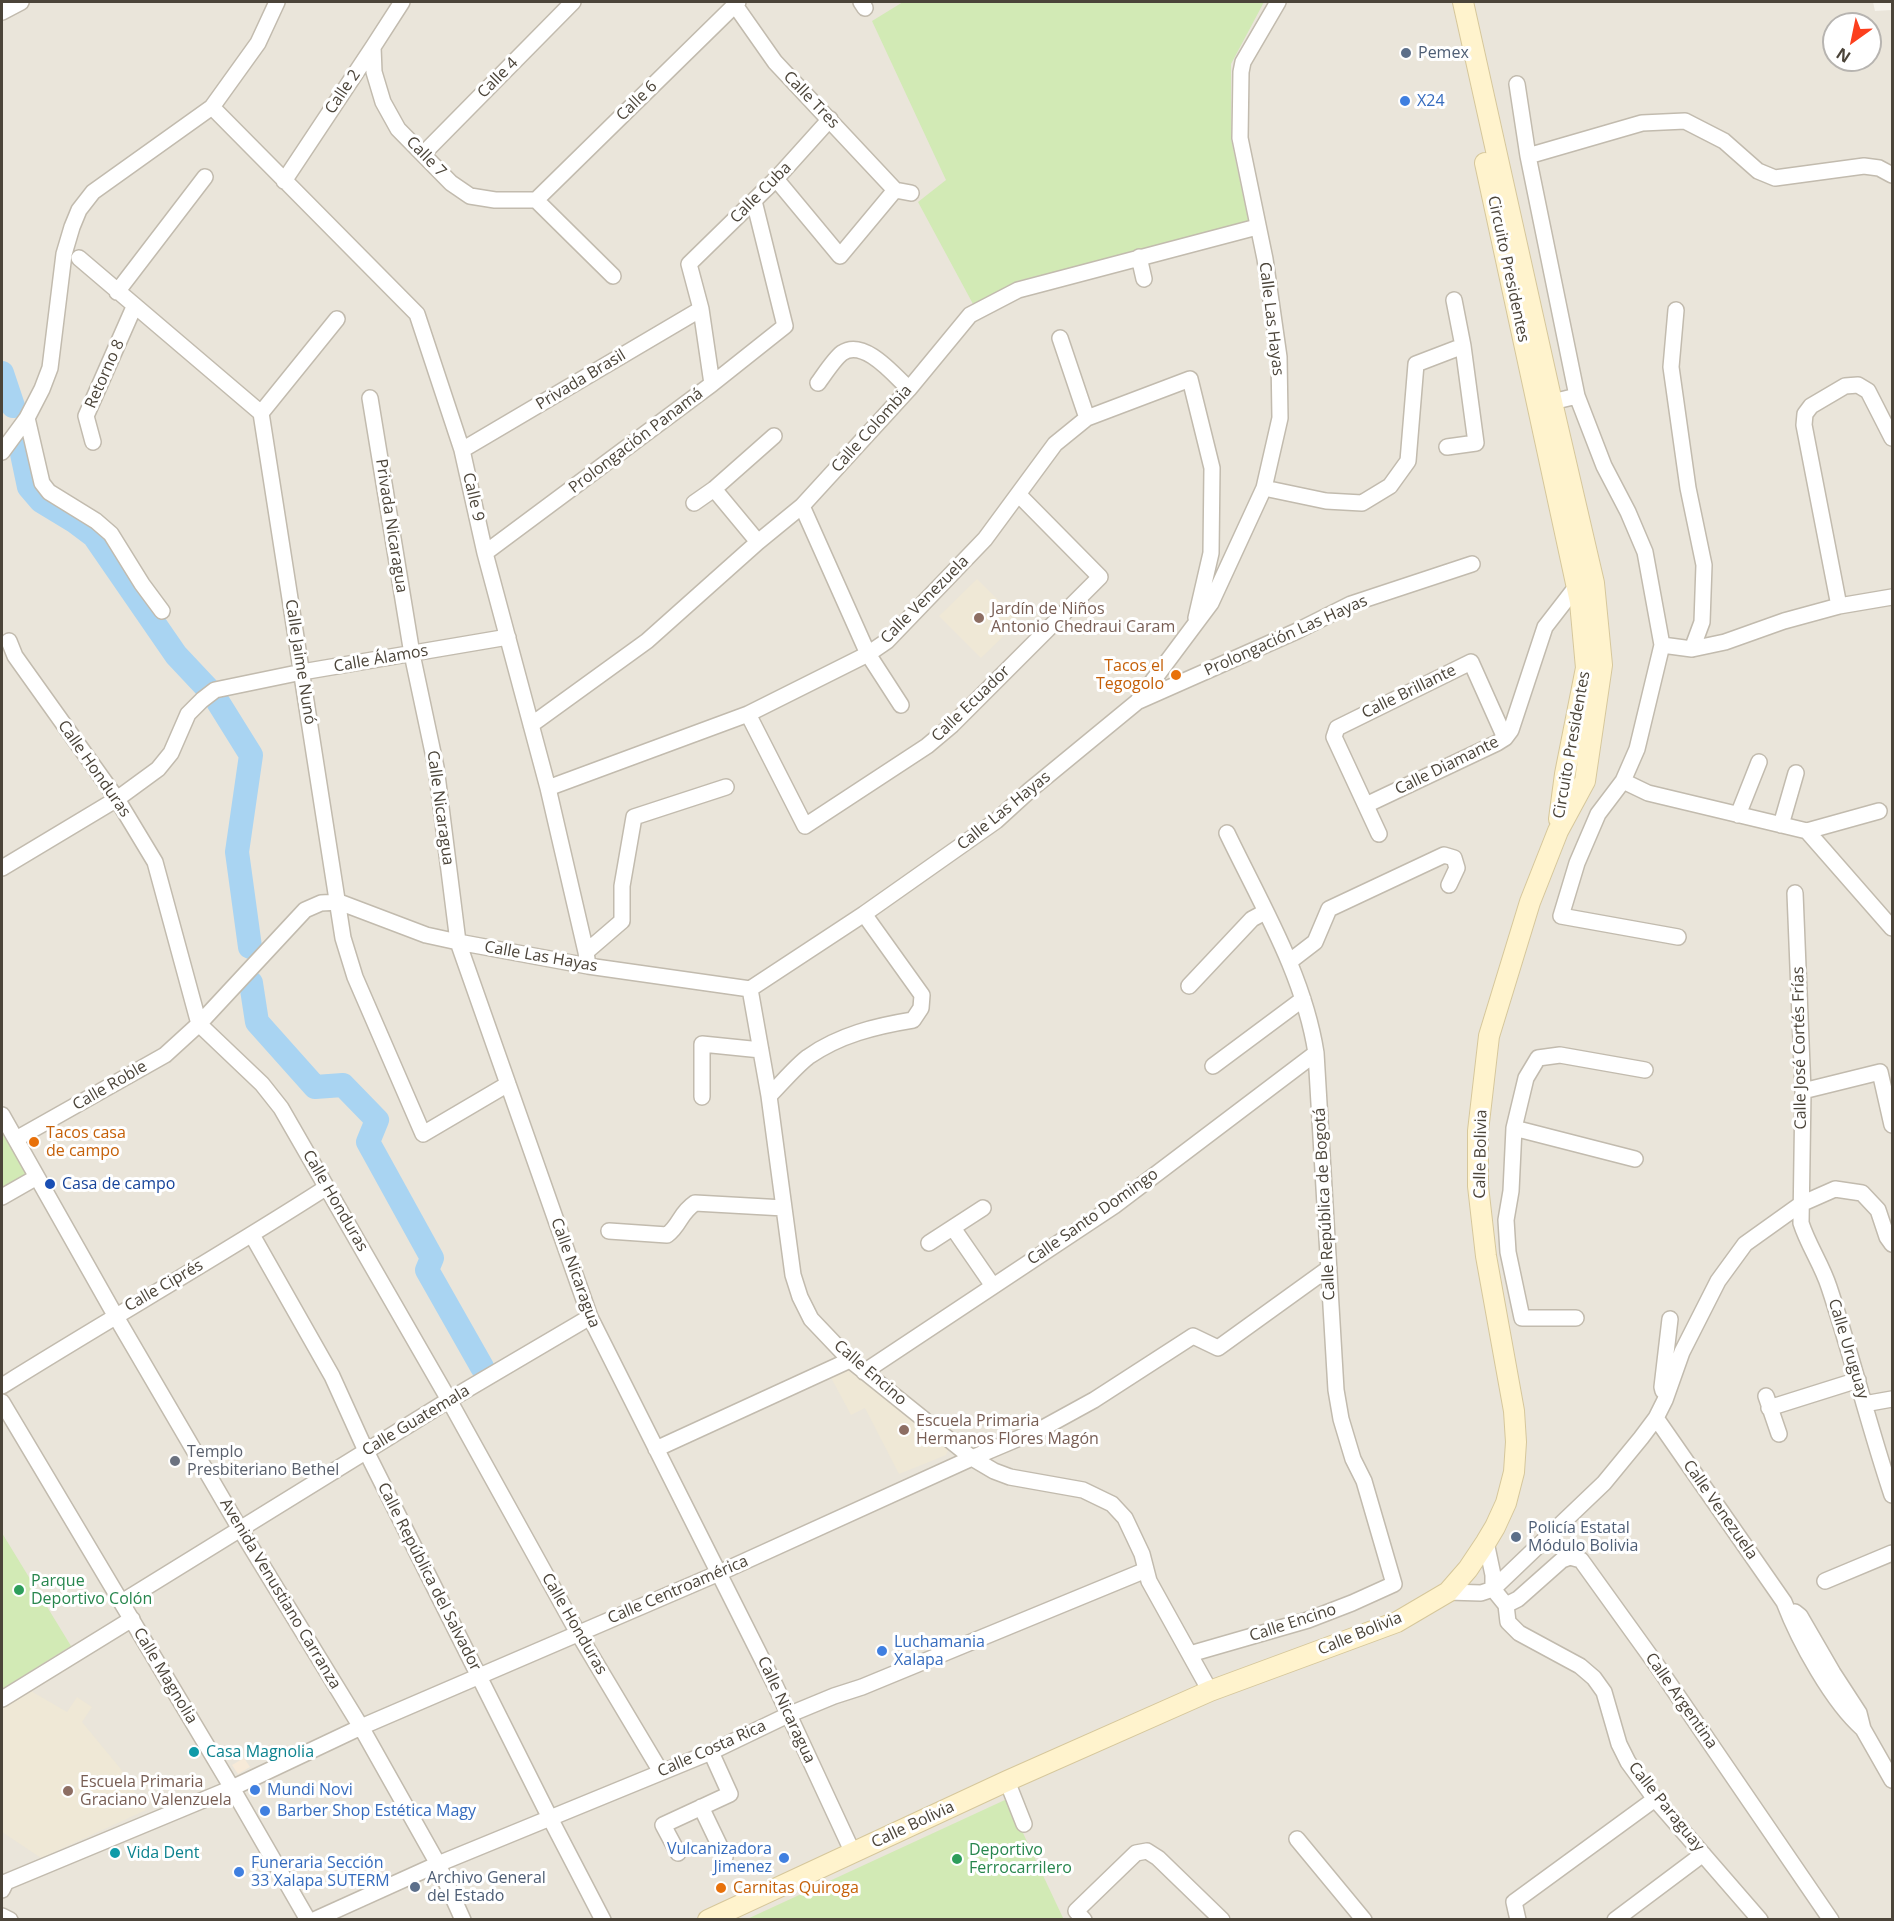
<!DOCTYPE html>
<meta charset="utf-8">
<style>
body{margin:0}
#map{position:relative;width:1894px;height:1921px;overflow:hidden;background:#f6f3ec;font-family:"Open Sans",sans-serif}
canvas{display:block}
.frame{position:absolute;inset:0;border:3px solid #4b4439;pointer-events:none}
.north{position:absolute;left:1822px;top:12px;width:60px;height:60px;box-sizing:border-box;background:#fff;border:2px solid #b7b4b0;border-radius:50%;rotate:213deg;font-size:16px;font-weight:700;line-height:24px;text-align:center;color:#4b4439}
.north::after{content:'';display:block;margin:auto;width:21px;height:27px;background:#fc3f1d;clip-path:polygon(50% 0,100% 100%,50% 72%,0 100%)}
</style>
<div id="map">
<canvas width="1894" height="1921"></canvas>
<div class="frame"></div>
<div class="north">N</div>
</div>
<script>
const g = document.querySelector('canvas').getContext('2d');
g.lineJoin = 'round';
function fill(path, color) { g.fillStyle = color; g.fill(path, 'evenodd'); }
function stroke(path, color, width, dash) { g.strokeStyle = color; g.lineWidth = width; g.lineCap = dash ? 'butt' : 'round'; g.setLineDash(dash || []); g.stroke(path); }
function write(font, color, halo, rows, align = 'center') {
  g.font = font + ' "Open Sans",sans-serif'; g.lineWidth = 6; g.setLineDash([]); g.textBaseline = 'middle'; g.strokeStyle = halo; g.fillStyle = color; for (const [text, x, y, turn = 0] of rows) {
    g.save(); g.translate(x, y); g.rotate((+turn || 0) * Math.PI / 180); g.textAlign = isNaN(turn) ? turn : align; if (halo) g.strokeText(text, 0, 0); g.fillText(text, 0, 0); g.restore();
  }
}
fill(new Path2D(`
 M 2,2 L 1873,2 L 1875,11 L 1892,10 L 1892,1919 L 2,1920 ZM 1834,24 L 1870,24 L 1870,60 L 1834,60 Z`), '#eae5da');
fill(new Path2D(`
 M 244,1758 L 250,1767 L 238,1774 L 232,1765 Z`), '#f7ead8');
fill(new Path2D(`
 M 977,579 L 1019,621 L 981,658 L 939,616 Z
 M 850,1363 L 950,1446 L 946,1455 L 899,1474 L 865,1408 L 851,1415 L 828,1372 Z
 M 29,1690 L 67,1712 L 77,1697 L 92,1707 L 82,1722 L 120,1768 L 146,1810 L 41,1858 L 2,1832 L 2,1707 Z`), '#efe8d6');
fill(new Path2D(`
 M 903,2 L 1264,2 L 1231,64 L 1231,139 L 1249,224 L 1017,281 L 973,304 L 918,202 L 946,180 L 872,21 Z
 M 2,1116 L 37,1177 L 2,1197 Z
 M 2,1533 L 71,1646 L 2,1689 Z
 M 1007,1799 L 1064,1920 L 745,1920 Z`), '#d2eab5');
stroke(new Path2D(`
 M 2,373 L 13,406
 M 21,449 L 29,487 L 41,501 L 74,521 L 94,536 L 176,655 L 207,688
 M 218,702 L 251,755 L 237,852 L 250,947
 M 251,983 L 257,1022 L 315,1087 L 343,1085 L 377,1120 L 368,1142 L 432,1258 L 427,1270 L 482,1367`), '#a9d4f2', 24);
const street = new Path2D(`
 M 861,2 L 865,8
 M 735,5 L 775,62 L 895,190
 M 2,12 L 21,2
 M 373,47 L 374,72 L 383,102 L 398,129 L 451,183 L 470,196 L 495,200 L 536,200
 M 1517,84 L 1528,156 L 1577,396
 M 212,107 L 417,314 L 462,450 L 485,553 L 548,788 L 586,952 L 588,966
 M 423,154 L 573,2
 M 1528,156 L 1642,123 L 1685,121 L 1724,141 L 1758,171 L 1775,178 L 1864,166 L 1879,168 L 1892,175
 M 776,179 L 840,256 L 895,190
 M 284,181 L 373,47 L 402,2
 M 895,190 L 911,193
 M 536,200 L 738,2
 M 536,200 L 613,276
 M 1139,257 L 1144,279
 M 79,258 L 261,413 L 343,938 L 355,977 L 423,1134 L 508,1084
 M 117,292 L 205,177
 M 1676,310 L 1671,367 L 1688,488 L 1704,565 L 1702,622 L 1692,649
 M 1060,338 L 1087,418
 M 818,383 C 824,375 834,359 842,353 C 864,338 894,375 909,389
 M 712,384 L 701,309 L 689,264 L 776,179 L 830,119
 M 370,398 L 412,654 L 436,767 L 458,942 L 590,1317 L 775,1685 L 853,1853
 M 1552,402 L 1577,396 L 1604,466 L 1628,512 L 1645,552 L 1662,645 L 1637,749 L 1623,781 L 1598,814 L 1577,863 L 1561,916 L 1678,937
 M 261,413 L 337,319
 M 27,418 L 42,483 L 49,492 L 96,521 L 111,534 L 142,584 L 162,611
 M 93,442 L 86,416 L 134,307
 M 1447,447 L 1476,443 L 1463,346 L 1454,300
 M 462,450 L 701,309
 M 2,452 L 27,418 L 42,389 L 50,368 L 64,254 L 72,227 L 79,210 L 93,192 L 212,107 L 258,43 L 277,2
 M 1264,488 L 1326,501 L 1362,503 L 1390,486 L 1408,461 L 1416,364 L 1463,346
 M 714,489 L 758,542
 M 694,503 L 714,489 L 774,436
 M 802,506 L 868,654 L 901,705
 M 485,553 L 712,384 L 785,326 L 754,201
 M 1839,606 L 1804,425 L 1805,414 L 1811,406 L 1845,386 L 1858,385 L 1868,391 L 1892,438
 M 9,641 L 15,656 L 117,799 L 155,862 L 199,1024 L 262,1084 L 281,1108 L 449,1400 L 578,1633 L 661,1772
 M 1662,645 L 1692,649 L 1725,642 L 1784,621 L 1839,606 L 1892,597
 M 1139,701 L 1297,631 L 1351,604 L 1472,564
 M 748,714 L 805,826 L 927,746 L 952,725 L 1100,577 L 1019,495
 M 531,725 L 647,641 L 758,542 L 802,506 L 909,389 L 970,315 L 1018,290 L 1257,227
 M 1623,781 L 1648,793 L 1807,831 L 1892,928
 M 548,788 L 748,714 L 868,654 L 887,641 L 985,539 L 1055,444 L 1087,418 L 1190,379 L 1212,468 L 1211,553 L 1196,618
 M 1366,805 L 1497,743 L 1505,738 L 1511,730 L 1545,627 L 1576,587
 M 1738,815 L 1759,762
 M 1781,825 L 1796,773
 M 1807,831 L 1879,811
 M 1379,834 L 1334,737 L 1337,728 L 1471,662 L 1505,738
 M 2,868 L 117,799 L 158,769 L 171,753 L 188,714 L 202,700 L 215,690 L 302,672 L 508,637
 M 1795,893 L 1803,1091 L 1801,1223 C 1808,1245 1822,1265 1829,1287 C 1852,1356 1869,1427 1892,1495
 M 586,952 L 622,921 L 622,886 L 634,817 L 726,787
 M 1289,962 L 1315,942 L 1329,909 L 1444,855 L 1454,858 L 1457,868 L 1449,885
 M 1189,986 L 1252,919 L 1265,912
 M 750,989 L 769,1096 L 793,1275 L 800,1297 L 811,1319 L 850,1360 L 972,1458 L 994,1471 L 1010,1477 L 1083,1490 L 1112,1504 L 1125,1518 L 1142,1554 L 1149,1581 L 1210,1691
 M 1213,1066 L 1303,999
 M 1803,1091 L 1880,1072 L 1892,1125
 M 769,1096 C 781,1084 795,1067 808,1057 C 839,1035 876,1026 913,1020 L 921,1008 L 922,995 L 864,914
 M 702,1097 L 702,1044 L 761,1050
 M 2,1115 L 115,1315 L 240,1529 L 361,1727 L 438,1864 L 463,1920
 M 1514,1128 L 1635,1159
 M 16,1139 L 165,1055 L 199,1024 L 305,910 L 321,903 L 339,902 L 426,935 L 458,942 L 588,966 L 750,989 L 864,914 L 996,821 L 1030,790 L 1137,702 L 1211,603 L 1264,488 L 1280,418 L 1279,357 L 1265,259 L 1240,138 L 1241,72 L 1243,62 L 1278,2
 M 2,1197 L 37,1177
 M 953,1228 L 993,1286
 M 609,1231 L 667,1235 C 681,1224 679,1214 695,1203 L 784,1208
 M 252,1235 L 332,1376 L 366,1451 L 550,1818 L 603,1920
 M 929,1243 L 983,1208
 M 1576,1318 L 1522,1318 L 1508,1252 L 1506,1220 L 1511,1191 L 1514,1128 L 1526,1078 L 1538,1058 L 1560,1055 L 1645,1070
 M 864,1372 L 1114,1206 L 1316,1053
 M 2,1386 C 109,1319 220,1256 327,1187
 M 1663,1391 L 1662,1387 L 1670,1319
 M 1766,1396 L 1779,1434
 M 2,1402 L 232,1788 L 308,1920
 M 1864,1404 L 1892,1399
 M 1769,1408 L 1858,1380
 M 1656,1418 L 1784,1602 C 1799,1641 1832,1702 1863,1729
 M 656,1449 L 850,1360
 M 1486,1542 L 1493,1575 L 1493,1589 L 1506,1605 L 1508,1622 L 1519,1633 L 1580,1666 L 1594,1678 L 1604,1692 L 1619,1744 L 1628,1762 L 1655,1799 L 1760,1920
 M 1825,1581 L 1892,1553
 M 1448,1592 L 1481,1593 L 1493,1589 L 1604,1483 L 1641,1438 L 1656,1418 L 1665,1400 L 1682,1352 L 1718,1281 L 1745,1244 L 1801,1204 L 1835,1189 L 1862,1193 L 1878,1210 L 1887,1237 L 1892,1244
 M 122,1602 L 449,1400 L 590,1317
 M 1506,1605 L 1518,1599 L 1562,1560 L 1570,1557 L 1581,1560 L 1658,1667 L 1831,1920
 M 1795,1612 L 1800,1616 L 1833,1673 L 1859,1713 L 1863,1729 L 1892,1780
 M 1190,1654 L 1308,1620 L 1352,1603 L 1394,1584 L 1364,1481 L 1353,1459 L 1341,1419 L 1336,1390 L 1316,1053 C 1304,975 1261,904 1227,833
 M 2,1699 L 132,1619
 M 1007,1781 L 1024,1824
 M 701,1807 L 725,1857
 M 1297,1839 L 1364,1920
 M 678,1853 L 663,1825 L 730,1794 L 711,1752
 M 2,1890 L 6,1882 L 232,1788 L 361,1727 L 719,1573 L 972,1458 L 1043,1428 L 1094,1400 L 1193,1336 L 1218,1348 L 1329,1268
 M 2,1916 L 10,1920
 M 314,1920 L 438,1864 L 711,1752 L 788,1715 L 834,1696 L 862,1687 L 1146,1570
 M 1084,1920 L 1076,1911 L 1136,1853 L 1147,1851 L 1158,1858 L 1222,1920
 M 1518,1920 L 1514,1902 L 1655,1799
 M 1615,1920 L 1703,1854`);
const secondary = new Path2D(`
 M 1485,163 L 1580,602 L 1586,668 L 1565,774 L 1559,819
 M 708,1920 L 1007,1781 L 1210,1691 L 1397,1622 L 1448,1592 L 1468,1569 L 1486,1542 L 1495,1527 L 1506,1503 L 1514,1472 L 1516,1442 L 1514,1411 L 1486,1256 L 1478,1186 L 1478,1131 L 1489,1036 L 1530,902 L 1558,831 L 1585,781 L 1602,665 L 1594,583 L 1552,402 L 1463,2`);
stroke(street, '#c2bbae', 18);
stroke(secondary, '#d6c79b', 22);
stroke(street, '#fff', 15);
stroke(secondary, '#fff3cd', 20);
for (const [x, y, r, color] of [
 [1406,53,6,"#5c6f8a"],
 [1405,101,6,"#3f7fe0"],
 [979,618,6,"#8d6e63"],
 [1176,675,6,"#e8710a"],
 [34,1142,6,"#e8710a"],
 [50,1184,6,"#1a4fb4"],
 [904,1430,6,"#8d6e63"],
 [175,1461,6,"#6b7280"],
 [1516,1537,6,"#5c6f8a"],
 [19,1590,6,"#2e9e5b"],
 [882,1651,6,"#3f7fe0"],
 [194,1752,6,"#0f9aa8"],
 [255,1790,6,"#3f7fe0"],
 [68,1791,6,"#8d6e63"],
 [265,1811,6,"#3f7fe0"],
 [115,1853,6,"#0f9aa8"],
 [784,1858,6,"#3f7fe0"],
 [957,1859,6,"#2e9e5b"],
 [239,1872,6,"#3f7fe0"],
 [415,1887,6,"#5c6f8a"],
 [721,1888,6,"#e8710a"]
]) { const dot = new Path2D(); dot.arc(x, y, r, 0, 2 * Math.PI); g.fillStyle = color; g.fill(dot); stroke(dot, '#fff', 2); }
write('16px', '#4e5e75', '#fff', [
 ["Pemex",1418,53],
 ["Policía Estatal",1528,1528],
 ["Módulo Bolivia",1528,1546],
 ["Archivo General",427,1878],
 ["del Estado",427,1896]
], 'left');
write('16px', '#4b4439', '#fff', [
 ["Calle 4",498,78,-45],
 ["Calle 2",343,92,-56],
 ["Calle Tres",811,100,46],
 ["Calle 6",637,101,-44],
 ["Calle 7",426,157,46],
 ["Calle Cuba",761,193,-45],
 ["Circuito Presidentes",1508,269,78],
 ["Calle Las Hayas",1271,319,83],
 ["Retorno 8",105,374,-66],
 ["Privada Brasil",581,380,-31],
 ["Calle Colombia",872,429,-48],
 ["Prolongación Panamá",636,441,-37],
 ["Calle 9",473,497,77],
 ["Privada Nicaragua",391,526,81],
 ["Calle Venezuela",925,600,-45],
 ["Prolongación Las Hayas",1286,636,-24],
 ["Calle Álamos",381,659,-10],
 ["Calle Jaime Nunó",300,662,81],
 ["Calle Brillante",1409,692,-26],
 ["Calle Ecuador",971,704,-44],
 ["Circuito Presidentes",1572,745,-80],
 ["Calle Diamante",1447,766,-26],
 ["Calle Honduras",94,769,55],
 ["Calle Nicaragua",440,808,82],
 ["Calle Las Hayas",1004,811,-39],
 ["Calle Las Hayas",541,957,10],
 ["Calle José Cortés Frías",1800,1048,-91],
 ["Calle Roble",110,1086,-30],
 ["Calle Bolivia",1481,1154,-89],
 ["Calle Honduras",335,1201,60],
 ["Calle República de Bogotá",1325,1204,-93],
 ["Calle Santo Domingo",1093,1217,-35],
 ["Calle Nicaragua",575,1273,70],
 ["Calle Ciprés",164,1286,-30],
 ["Calle Uruguay",1848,1349,73],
 ["Calle Encino",870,1373,41],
 ["Calle Guatemala",416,1421,-31],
 ["Calle Venezuela",1720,1510,55],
 ["Calle República del Salvador",429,1577,63],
 ["Calle Centroamérica",678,1590,-23],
 ["Avenida Venustiano Carranza",280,1594,59],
 ["Calle Encino",1293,1623,-18],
 ["Calle Honduras",574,1624,60],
 ["Calle Bolivia",1360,1634,-22],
 ["Calle Magnolia",165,1676,59],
 ["Calle Argentina",1681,1701,55],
 ["Calle Nicaragua",786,1710,65],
 ["Calle Costa Rica",712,1749,-24],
 ["Calle Paraguay",1666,1807,51],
 ["Calle Bolivia",913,1825,-25]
]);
write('16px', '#366cbe', '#fff', [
 ["X24",1417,101],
 ["Luchamania",894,1642],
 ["Xalapa",894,1660],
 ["Mundi Novi",267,1790],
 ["Barber Shop Estética Magy",277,1811],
 ["Vulcanizadora",772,1849,"right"],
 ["Jimenez",772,1867,"right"],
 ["Funeraria Sección",251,1863],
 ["33 Xalapa SUTERM",251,1881]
], 'left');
write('16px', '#785e54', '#fff', [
 ["Jardín de Niños",991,609],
 ["Antonio Chedraui Caram",991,627],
 ["Escuela Primaria",916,1421],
 ["Hermanos Flores Magón",916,1439],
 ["Escuela Primaria",80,1782],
 ["Graciano Valenzuela",80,1800]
], 'left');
write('16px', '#c56008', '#fff', [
 ["Tacos el",1164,666,"right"],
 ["Tegogolo",1164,684,"right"],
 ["Tacos casa",46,1133],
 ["de campo",46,1151],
 ["Carnitas Quiroga",733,1888]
], 'left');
write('16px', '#164399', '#fff', [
 ["Casa de campo",62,1184]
], 'left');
write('16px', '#5b616d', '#fff', [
 ["Templo",187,1452],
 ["Presbiteriano Bethel",187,1470]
], 'left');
write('16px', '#27864d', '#fff', [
 ["Parque",31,1581],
 ["Deportivo Colón",31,1599],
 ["Deportivo",969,1850],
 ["Ferrocarrilero",969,1868]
], 'left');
write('16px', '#0d838f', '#fff', [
 ["Casa Magnolia",206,1752],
 ["Vida Dent",127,1853]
], 'left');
</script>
